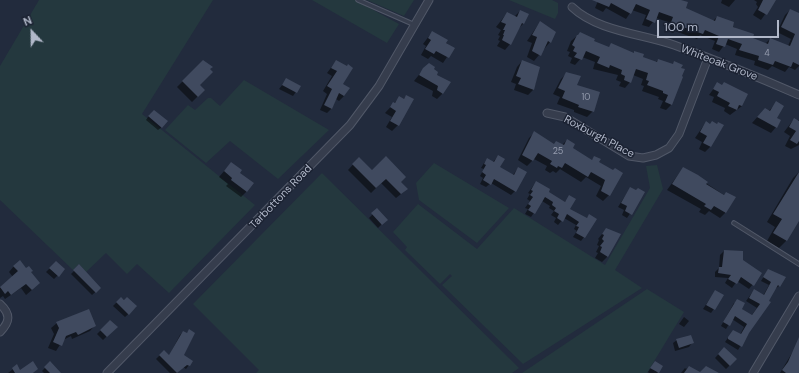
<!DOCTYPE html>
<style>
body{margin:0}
#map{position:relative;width:799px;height:373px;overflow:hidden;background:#222b3d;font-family:"DM Sans",sans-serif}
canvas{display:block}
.north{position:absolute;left:12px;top:12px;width:40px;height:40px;-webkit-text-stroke:3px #1b2232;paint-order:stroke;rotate:338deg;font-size:11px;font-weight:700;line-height:16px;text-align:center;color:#b1b8c9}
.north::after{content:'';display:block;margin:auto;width:14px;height:18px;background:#b1b8c9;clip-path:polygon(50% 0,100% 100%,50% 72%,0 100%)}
.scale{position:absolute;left:657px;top:20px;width:122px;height:18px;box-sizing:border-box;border:2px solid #b1b8c9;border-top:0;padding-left:5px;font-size:12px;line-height:14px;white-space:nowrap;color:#b1b8c9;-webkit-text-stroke:3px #1b2232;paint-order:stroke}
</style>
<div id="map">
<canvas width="799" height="373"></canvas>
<div class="north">N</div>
<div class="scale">100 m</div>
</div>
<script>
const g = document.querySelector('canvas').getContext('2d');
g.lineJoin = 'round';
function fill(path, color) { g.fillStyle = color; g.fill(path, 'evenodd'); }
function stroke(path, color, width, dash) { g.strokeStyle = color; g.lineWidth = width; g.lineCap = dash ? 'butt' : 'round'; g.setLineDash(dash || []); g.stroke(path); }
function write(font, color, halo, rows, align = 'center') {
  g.font = font + ' "DM Sans",sans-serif'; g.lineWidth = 3; g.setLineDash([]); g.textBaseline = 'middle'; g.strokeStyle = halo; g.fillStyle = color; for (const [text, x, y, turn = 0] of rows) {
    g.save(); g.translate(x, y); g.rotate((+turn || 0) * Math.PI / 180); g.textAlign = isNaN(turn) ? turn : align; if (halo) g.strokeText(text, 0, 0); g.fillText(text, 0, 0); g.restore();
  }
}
fill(new Path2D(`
 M 39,0 L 213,0 L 142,114 L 255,205 L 169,293 L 137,264 L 127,274 L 106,253 L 86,272 L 79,264 L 73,270 L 0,200 L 0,66 Z
 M 312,0 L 355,0 L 399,24 L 387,43 Z
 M 367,0 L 414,0 L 404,16 Z
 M 509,0 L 552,0 L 558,3 L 558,13 L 555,19 Z
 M 244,80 L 329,130 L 278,179 L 230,141 L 206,163 L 165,130 L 188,105 L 195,110 L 208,98 L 211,98 L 220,106 Z
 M 434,163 L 509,208 L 477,243 L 419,200 L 416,183 Z
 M 657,165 L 663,189 L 615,270 L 642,288 L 523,364 L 442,285 L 452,276 L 450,274 L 440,284 L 405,250 L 407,247 L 393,232 L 418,204 L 477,249 L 514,208 L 605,265 L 650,188 L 646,166 Z
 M 322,173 L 519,368 L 512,373 L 256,373 L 259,370 L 193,304 Z
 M 647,289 L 684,312 L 647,373 L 522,373 Z`), '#24383e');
fill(new Path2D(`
 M 596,0 L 678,0 L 685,9 L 713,21 L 717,17 L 752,38 L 765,44 L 770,39 L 788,46 L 791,39 L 777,32 L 785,15 L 790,10 L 799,14 L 799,66 L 795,70 L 789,67 L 785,72 L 772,66 L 768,70 L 754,65 L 755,61 L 735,55 L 737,49 L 725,44 L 719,52 L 712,49 L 715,41 L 700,35 L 697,39 L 675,31 L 673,33 L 666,30 L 668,22 L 656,18 L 649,27 L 642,25 L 646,15 L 632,10 L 626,19 L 606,8 L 603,12 L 595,8 L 598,1 Z
 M 722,0 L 735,0 L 729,7 L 721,3 Z
 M 754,0 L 775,0 L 761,20 L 753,15 L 758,7 L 756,4 L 757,2 Z
 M 520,11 L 523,24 L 518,29 L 510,44 L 505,50 L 497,46 L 500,41 L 498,40 L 500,36 L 498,35 L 501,30 L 496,27 L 507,13 L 514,17 Z
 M 540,22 L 550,42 L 534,61 L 527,57 L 532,43 L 527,41 Z
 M 432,32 L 453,48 L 443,63 L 431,56 L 428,59 L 421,55 L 426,46 L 423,44 Z
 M 577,36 L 608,48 L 611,45 L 633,54 L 635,52 L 642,57 L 655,63 L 658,60 L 671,105 L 666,110 L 660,108 L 663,101 L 658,99 L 659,97 L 642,91 L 644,86 L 641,85 L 643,79 L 633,75 L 630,82 L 625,88 L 619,86 L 621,82 L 616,80 L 618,75 L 593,69 L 595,62 L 582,57 L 575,65 L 570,63 L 572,58 L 568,56 L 570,52 L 567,51 L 571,41 Z
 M 203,61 L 209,69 L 199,85 L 204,90 L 192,102 L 177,87 Z
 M 336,61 L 344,96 L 339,101 L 336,99 L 332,108 L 327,113 L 320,110 L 327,94 L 323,91 L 332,76 L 327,73 Z
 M 522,61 L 536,82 L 533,90 L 528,95 L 514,90 L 516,84 L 511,82 L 517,67 Z
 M 426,66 L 433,70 L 443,93 L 437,99 L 432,96 L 433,91 L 414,81 Z
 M 567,73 L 593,111 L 587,117 L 574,112 L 574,110 L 557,104 L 560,97 L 553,94 L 561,79 Z
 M 287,79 L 300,86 L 293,96 L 279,89 Z
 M 717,84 L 742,106 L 730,115 L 724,111 L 725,108 L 712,102 L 714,97 L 709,95 Z
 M 406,96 L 413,100 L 398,125 L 392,131 L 386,127 L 392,117 L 385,113 L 399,98 L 403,100 Z
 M 776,103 L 776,127 L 771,133 L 752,123 L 760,114 L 769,111 Z
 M 150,114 L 162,127 L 158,130 L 146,120 Z
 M 794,119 L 797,121 L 799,120 L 799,145 L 791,149 L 785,146 L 790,136 L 784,132 Z
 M 706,122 L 710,125 L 716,125 L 718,123 L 723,126 L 710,147 L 705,152 L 699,149 L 702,142 L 695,138 Z
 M 535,132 L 554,145 L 562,145 L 567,140 L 572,149 L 591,161 L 595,157 L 598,163 L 613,171 L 609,195 L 603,201 L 596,196 L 601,186 L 586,177 L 581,182 L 560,169 L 556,173 L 553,171 L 550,173 L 545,170 L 547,166 L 534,159 L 527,166 L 518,160 L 529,138 Z
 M 498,156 L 499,168 L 513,175 L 518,168 L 515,191 L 511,195 L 491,183 L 486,187 L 480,184 L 483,178 L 480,176 L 484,169 L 481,168 L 484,163 L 488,160 L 493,162 Z
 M 359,158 L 372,171 L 400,182 L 401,194 L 396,198 L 381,183 L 371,193 L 348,170 Z
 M 231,163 L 238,173 L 247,191 L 241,197 L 226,186 L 228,184 L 219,177 Z
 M 683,168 L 724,195 L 726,193 L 726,212 L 720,218 L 709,211 L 705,215 L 699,212 L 701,209 L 667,190 Z
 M 799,172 L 799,219 L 786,241 L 779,248 L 767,241 L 775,227 L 767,222 L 793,178 Z
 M 536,182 L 547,192 L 564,203 L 570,196 L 569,209 L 586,219 L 589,216 L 584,237 L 581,241 L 573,237 L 577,231 L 574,229 L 576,225 L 564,218 L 558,225 L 554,222 L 556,218 L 551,215 L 554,211 L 549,208 L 550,206 L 542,201 L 531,217 L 525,214 L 528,209 L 525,208 L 530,201 L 527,199 L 530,194 L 528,193 Z
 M 630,188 L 644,193 L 627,218 L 622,215 L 624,210 L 618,207 Z
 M 377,210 L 386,220 L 378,228 L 369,218 Z
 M 606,229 L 620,234 L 607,257 L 602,262 L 595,258 L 598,253 L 596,252 L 599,246 L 597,245 L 599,240 L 598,239 Z
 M 724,251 L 761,274 L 749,289 L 737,281 L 732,288 L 725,283 L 728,278 L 715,277 L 715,272 L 719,268 L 720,255 Z
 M 56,262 L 64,269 L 54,279 L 46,272 Z
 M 14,266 L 33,289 L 26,295 L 21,288 L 5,299 L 3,296 L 0,298 L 0,288 L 13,277 L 9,272 Z
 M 79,266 L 100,288 L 92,295 L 71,274 Z
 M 768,270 L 784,277 L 779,286 L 775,289 L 738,350 L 725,342 L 733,331 L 740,335 L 744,327 L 732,319 L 726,329 L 721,326 L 734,303 L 751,316 L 757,308 L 746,301 L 754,290 L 763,296 L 769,285 L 761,281 Z
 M 715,291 L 723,296 L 711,313 L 703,309 Z
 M 121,298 L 136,307 L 125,317 L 113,306 Z
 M 684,317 L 689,321 L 684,327 L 679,324 Z
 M 110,321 L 116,327 L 103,340 L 97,334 Z
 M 57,323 L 95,325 L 90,331 L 72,339 L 71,336 L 63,340 L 56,351 L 48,348 L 54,334 L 51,328 Z
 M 189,331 L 182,356 L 192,361 L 186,369 L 183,367 L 177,373 L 170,373 L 156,359 L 164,351 L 169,356 L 180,335 L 183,332 L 186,334 Z
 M 677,340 L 692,343 L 689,347 L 675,351 L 673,343 Z
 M 724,348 L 736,359 L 726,369 L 715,358 Z
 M 795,348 L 799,350 L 799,373 L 780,373 Z
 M 50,363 L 60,373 L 44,373 L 42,371 Z
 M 17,366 L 20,371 L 37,369 L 33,373 L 8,373 Z
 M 652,366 L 662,366 L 657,373 L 649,373 L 648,372 Z
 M 689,367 L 694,373 L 681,373 L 685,368 L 686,369 Z`), '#0007');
fill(new Path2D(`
 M 592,0 L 681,0 L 688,2 L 686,8 L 715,21 L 717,16 L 734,22 L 733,27 L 754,34 L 753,38 L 768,44 L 770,38 L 790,46 L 795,34 L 781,27 L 790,9 L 799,13 L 799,65 L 793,62 L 791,67 L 775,61 L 773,65 L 758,60 L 759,56 L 739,50 L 742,44 L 728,39 L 725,47 L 716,44 L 719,36 L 705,30 L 703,34 L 680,26 L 679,28 L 670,25 L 673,17 L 659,12 L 655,23 L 646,19 L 650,10 L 636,4 L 631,14 L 611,3 L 609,7 Z
 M 763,0 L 776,0 L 767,15 L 758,10 Z
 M 520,10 L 529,14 L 524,24 L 522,23 L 511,45 L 502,40 L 504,35 L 503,35 L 505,30 L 503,30 L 506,24 L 501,22 L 507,12 L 517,17 Z
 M 540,21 L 556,32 L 551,43 L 548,41 L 541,56 L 532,51 L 537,37 L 532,35 Z
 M 432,31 L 448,40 L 446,43 L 455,48 L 449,58 L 436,51 L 434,54 L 425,49 L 431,40 L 428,38 Z
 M 580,32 L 595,39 L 594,41 L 609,47 L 611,43 L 634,53 L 634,51 L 644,54 L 643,57 L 657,62 L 658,59 L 673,64 L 674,61 L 683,65 L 681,68 L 685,69 L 682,76 L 683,77 L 672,105 L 665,102 L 668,95 L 663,93 L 663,91 L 647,85 L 649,81 L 646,80 L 648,73 L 636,69 L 631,83 L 624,80 L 625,76 L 621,74 L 622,70 L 610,65 L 609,68 L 597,63 L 600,57 L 586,51 L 582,60 L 574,57 L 577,53 L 573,51 L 575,47 L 572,45 L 577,35 L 578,35 Z
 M 203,60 L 213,67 L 210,69 L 213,72 L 200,85 L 205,90 L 198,97 L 182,81 Z
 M 336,60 L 347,66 L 348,64 L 353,68 L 343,84 L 350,88 L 344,96 L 339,93 L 332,109 L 324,105 L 332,89 L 327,86 L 337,71 L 331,68 Z
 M 522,60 L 540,67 L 534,90 L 518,84 L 521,78 L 516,76 Z
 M 429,63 L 435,67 L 434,69 L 438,72 L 437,75 L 451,82 L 443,94 L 437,90 L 438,86 L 419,75 L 423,68 Z
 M 566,72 L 581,76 L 577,85 L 600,92 L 594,112 L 578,107 L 579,105 L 562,98 L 565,91 L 558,88 Z
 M 286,78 L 301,86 L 297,93 L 282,85 Z
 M 717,82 L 722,85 L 724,82 L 748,94 L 742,106 L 739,105 L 737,110 L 728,106 L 730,103 L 717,96 L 719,92 L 713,89 Z
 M 406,95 L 414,99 L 399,126 L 390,121 L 396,111 L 390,107 L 393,102 L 395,103 L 399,96 L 404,99 Z
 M 776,101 L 784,106 L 777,118 L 781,120 L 777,128 L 757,117 L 765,108 L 770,111 Z
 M 154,110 L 168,121 L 162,128 L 148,116 Z
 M 794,118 L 799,121 L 799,141 L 797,144 L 790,140 L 796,131 L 789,127 Z
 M 706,121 L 710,124 L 712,121 L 717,124 L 718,122 L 724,125 L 711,147 L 703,143 L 707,136 L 700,132 Z
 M 534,131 L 554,144 L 556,141 L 564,145 L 567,139 L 575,144 L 573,148 L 592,160 L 594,156 L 601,159 L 599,162 L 613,170 L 615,168 L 623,173 L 610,196 L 601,191 L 605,180 L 591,172 L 588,177 L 565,163 L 562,168 L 558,166 L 557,168 L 550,164 L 552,161 L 538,153 L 533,161 L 522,155 Z
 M 498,155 L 505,159 L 500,167 L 514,175 L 518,167 L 527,172 L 516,192 L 494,179 L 491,185 L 483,180 L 486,175 L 482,172 L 486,165 L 484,164 L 487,158 L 494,162 Z
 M 386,156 L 406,177 L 401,182 L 408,189 L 401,194 L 386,179 L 376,188 L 352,164 L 359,157 L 372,170 Z
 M 231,162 L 242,170 L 240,173 L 254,183 L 247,192 L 231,180 L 232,178 L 224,171 Z
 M 683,167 L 698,175 L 708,182 L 706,184 L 724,195 L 726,192 L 736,197 L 726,213 L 714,206 L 711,210 L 704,206 L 706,204 L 672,184 Z
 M 799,172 L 799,221 L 787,241 L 773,233 L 782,219 L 773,214 Z
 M 536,181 L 550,189 L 549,192 L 565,202 L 569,195 L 576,199 L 570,209 L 587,218 L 589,214 L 597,219 L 585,238 L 576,233 L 579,227 L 576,226 L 579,222 L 567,214 L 563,222 L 557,218 L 559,214 L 554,211 L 556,208 L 552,205 L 553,202 L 545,197 L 535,214 L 528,210 L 531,206 L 528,204 L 533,197 L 530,195 L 533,191 L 531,190 Z
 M 630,187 L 636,190 L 638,188 L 645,192 L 632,215 L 625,211 L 627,206 L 621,203 Z
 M 377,208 L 388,220 L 382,225 L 371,213 Z
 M 606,228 L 621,234 L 608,257 L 600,252 L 602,247 L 600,246 L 604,241 L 602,239 L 604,235 L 602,234 Z
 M 724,250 L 743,251 L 743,260 L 762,273 L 754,286 L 741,277 L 737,284 L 728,279 L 731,275 L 718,273 L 719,267 L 722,267 Z
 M 20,260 L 26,268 L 29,266 L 33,271 L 31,272 L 40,283 L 32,290 L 26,284 L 11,295 L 8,291 L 5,294 L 0,287 L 18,271 L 13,266 Z
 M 56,261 L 65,269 L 59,277 L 49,268 Z
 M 79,264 L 101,288 L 96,293 L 73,270 Z
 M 768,269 L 786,277 L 780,287 L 778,285 L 770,299 L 769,301 L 771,302 L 749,333 L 742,347 L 728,339 L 728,337 L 733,330 L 741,334 L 747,324 L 735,316 L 730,326 L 723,322 L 737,299 L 745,303 L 742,309 L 752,315 L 760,304 L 749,298 L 754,289 L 764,295 L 771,282 L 763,277 Z
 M 715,290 L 724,295 L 715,310 L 706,305 Z
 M 121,297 L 124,300 L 127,297 L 137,306 L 129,315 L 116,302 Z
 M 89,309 L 96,326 L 78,335 L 76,332 L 66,336 L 62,346 L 53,342 L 59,328 L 56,322 Z
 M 110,320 L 118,327 L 107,337 L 100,330 Z
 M 189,329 L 195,333 L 184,355 L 193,361 L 190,366 L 187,365 L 177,373 L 159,355 L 164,350 L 169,355 L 183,331 L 187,333 Z
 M 691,335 L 694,343 L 679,348 L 676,339 Z
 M 799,337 L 799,373 L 786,373 L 782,370 L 788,362 Z
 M 724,347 L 737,359 L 730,366 L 718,354 Z
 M 33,361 L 38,369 L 33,373 L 15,373 L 12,368 L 17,364 L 20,370 Z
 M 50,361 L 61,373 L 50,373 L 44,367 Z
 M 655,361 L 663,366 L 659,373 L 650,368 Z
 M 689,366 L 700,372 L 706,366 L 719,373 L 684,373 Z`), '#404a5f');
const lane = new Path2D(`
 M 358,0 L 415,25
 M 734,223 L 799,264`);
const street = new Path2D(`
 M 572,7 C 597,31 642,34 674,45 C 716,60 758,77 799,95
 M 547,113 L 565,117 L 629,156 L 643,158 L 656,155 L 669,148 L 679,134 L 708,58
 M 0,304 C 11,314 10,322 0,332
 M 107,373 L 350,125 L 379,86 L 429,0
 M 753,373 L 799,296`);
stroke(lane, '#515868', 5.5);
stroke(street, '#515868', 9);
stroke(lane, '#363d4d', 3.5);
stroke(street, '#363d4d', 7);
write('9px', '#959cae', null, [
 ["4",767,54],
 ["10",586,98],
 ["25",558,152]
]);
write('11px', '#b1b8c9', '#1b2232', [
 ["Whiteoak Grove",719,63,21],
 ["Roxburgh Place",599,137,28],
 ["Tarbottons Road",281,197,-46]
]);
</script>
